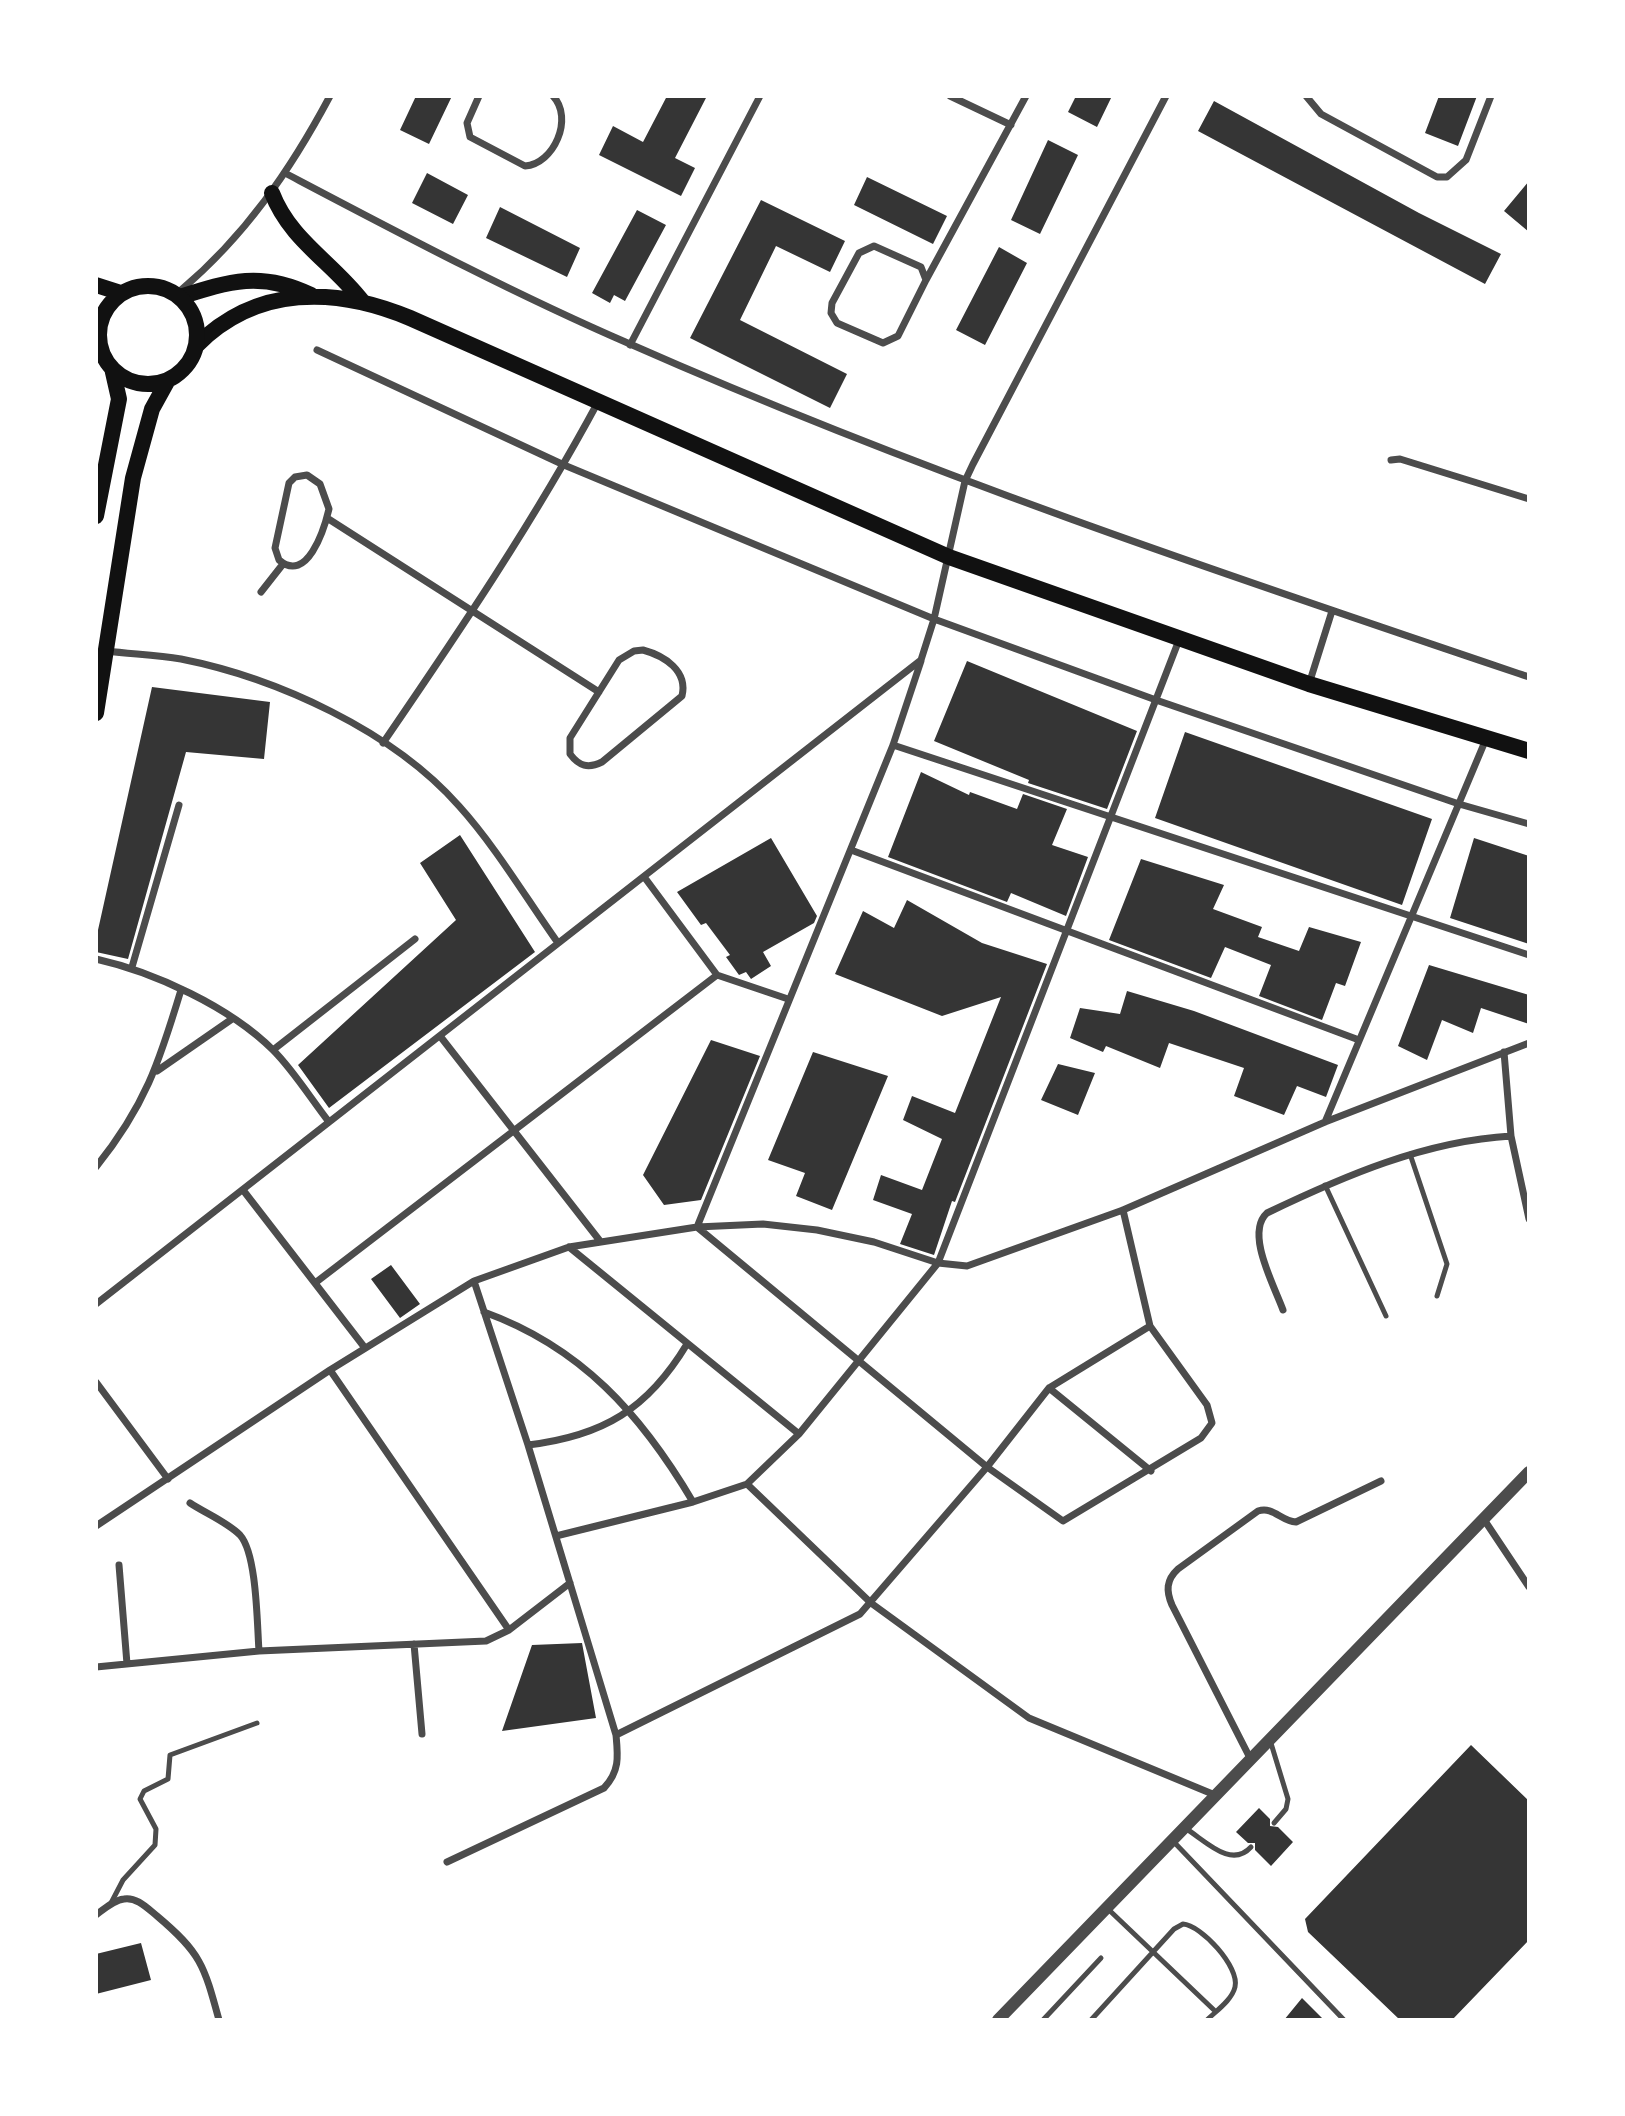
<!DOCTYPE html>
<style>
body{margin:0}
#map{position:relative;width:1625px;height:2116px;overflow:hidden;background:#fff;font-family:"Space Grotesk",sans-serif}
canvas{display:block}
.frame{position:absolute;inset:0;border:98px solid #fff;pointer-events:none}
</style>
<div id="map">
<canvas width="1625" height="2116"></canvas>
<div class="frame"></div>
</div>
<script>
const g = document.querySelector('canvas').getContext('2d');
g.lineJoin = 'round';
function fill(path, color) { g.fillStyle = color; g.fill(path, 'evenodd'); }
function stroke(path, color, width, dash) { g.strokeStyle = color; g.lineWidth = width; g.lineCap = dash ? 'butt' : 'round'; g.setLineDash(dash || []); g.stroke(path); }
fill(new Path2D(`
 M 416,96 L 452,96 L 429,144 L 400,130 Z
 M 667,96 L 707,96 L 675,158 L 695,168 L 681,196 L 599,155 L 613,126 L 643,142 Z
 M 1076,96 L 1112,96 L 1097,127 L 1068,112 Z
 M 1439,96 L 1477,96 L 1458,146 L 1425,133 Z
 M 1214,101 L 1419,213 L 1501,254 L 1485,284 L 1198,131 Z
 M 1048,140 L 1078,155 L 1040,234 L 1011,220 Z
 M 427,173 L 468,195 L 453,224 L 412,203 Z
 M 867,177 L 947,216 L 933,244 L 854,205 Z
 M 1529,181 L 1529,232 L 1504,211 Z
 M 761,200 L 845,241 L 830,272 L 776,246 L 740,320 L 847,374 L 830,408 L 690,338 Z
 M 500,207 L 580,248 L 567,277 L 486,238 Z
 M 637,210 L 666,225 L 625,301 L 614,295 L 610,303 L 592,293 Z
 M 999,247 L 1027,263 L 985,345 L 956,330 Z
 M 967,661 L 1137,731 L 1107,809 L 1028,783 L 1029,780 L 934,741 Z
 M 152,687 L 270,702 L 264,759 L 186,752 L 128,959 L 96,952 L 96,939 Z
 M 1185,732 L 1432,819 L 1402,905 L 1155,818 Z
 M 921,772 L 969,795 L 970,792 L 1017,809 L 1023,794 L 1067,809 L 1052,845 L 1088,857 L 1066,916 L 1011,893 L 1007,902 L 888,857 Z
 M 460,835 L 535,952 L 329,1108 L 298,1065 L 456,920 L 420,863 Z
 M 771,838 L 817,916 L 814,923 L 763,952 L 771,966 L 751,979 L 746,972 L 739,975 L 726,957 L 730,955 L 706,923 L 701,925 L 677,892 Z
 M 1474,838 L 1529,856 L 1529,944 L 1450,918 Z
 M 1141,859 L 1224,885 L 1213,909 L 1262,927 L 1258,937 L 1299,951 L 1309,927 L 1361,942 L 1345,986 L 1336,983 L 1322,1020 L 1259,996 L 1271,965 L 1225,947 L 1211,978 L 1109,940 Z
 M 907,900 L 982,943 L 1047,964 L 955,1202 L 952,1201 L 934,1255 L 900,1244 L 912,1214 L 873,1200 L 881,1175 L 922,1190 L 942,1139 L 903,1120 L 912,1096 L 955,1113 L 1001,997 L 942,1016 L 835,974 L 863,911 L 894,928 Z
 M 1429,965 L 1529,995 L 1529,1024 L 1481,1008 L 1473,1033 L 1442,1020 L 1427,1060 L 1398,1046 Z
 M 1127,991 L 1194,1011 L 1338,1065 L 1326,1097 L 1297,1086 L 1284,1115 L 1234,1096 L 1244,1068 L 1169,1043 L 1160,1068 L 1106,1046 L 1103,1052 L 1070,1038 L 1080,1008 L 1120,1014 Z
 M 711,1040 L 760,1056 L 701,1200 L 664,1205 L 643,1175 Z
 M 813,1052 L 888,1076 L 832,1210 L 796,1196 L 805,1173 L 768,1160 Z
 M 1058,1064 L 1095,1073 L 1078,1115 L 1041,1100 Z
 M 391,1265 L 420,1304 L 400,1318 L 371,1279 Z
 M 582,1643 L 596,1718 L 502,1731 L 532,1645 Z
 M 1471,1745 L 1529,1801 L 1529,1940 L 1452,2020 L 1400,2020 L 1308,1932 L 1305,1919 Z
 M 1259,1808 L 1270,1819 L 1270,1826 L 1278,1827 L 1293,1842 L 1271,1866 L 1255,1850 L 1255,1843 L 1248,1843 L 1236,1832 Z
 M 141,1943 L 151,1980 L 96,1994 L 96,1954 Z
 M 1302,1998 L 1324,2020 L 1284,2020 Z`), '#353535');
stroke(new Path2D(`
 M 1410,1154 L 1447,1264 L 1437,1296
 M 1325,1185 L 1386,1316
 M 1270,1740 L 1288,1799 L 1286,1809 L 1274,1823
 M 1185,1828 C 1206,1841 1231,1869 1251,1847
 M 1172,1840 L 1344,2020
 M 110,1905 L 123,1880 L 155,1845 L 156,1829 L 140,1799 L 144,1791 L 168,1779 L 170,1755 L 257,1723
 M 1108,1909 L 1215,2011
 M 1043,2020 L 1101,1958
 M 1091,2020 L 1174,1929 L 1183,1924 C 1201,1925 1240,1967 1235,1987 C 1232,2000 1216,2011 1207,2020`), '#4c4c4c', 5);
stroke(new Path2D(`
 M 479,96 L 467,123 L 470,137 L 525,166 C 554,164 574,118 553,96
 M 950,96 L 1011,125
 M 1306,96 L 1321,114 L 1437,177 L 1447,177 L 1466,160 L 1491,96
 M 285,173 C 399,233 512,293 630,344 C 922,473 1226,575 1529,677
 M 874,246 L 921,267 L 926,280 L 898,336 L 883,343 L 837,323 L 831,313 L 832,303 L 859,253 Z
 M 926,280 L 1026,96
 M 180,291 C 245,236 290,171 330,96
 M 630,345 L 760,96
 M 317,350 L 564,465 L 934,619 L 1156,700 L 1459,804 L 1529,824
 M 1391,460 L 1400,459 L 1529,499
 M 307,475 L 320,484 L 329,509 C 324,530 307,584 279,560 L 275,548 L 289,483 L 295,477 Z
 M 327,518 L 599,692
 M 261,592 L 283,564
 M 643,650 C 665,656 688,671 682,696 L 602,762 C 588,769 579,766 570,754 L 570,738 L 619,660 L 634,651 Z
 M 107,651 C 131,654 156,655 181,659 C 277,678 393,731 459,806 C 496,847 526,898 558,943
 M 921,661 L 893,745 L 697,1227 L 987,1467 L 1063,1521 L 1201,1438 L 1212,1423 L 1207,1405 L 1150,1326 L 1123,1210
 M 1309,684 L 1332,611
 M 383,743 C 459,632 534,521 598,402
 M 893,745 L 1529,955
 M 851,850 L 1359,1040
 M 645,878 L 717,975 L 788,999
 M 96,959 C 154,972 230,1007 273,1050 C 294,1071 311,1099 329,1122
 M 132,967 L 179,805
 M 440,1036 L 600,1241
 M 273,1050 L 415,939
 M 1504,1052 L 1511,1136 L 1529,1219
 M 157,1071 L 232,1019
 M 1325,1122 L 1486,739
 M 96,1167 C 145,1106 159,1063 181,990
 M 243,1190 L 365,1348
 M 569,1247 L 799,1434
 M 315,1283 L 717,975
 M 96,1304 L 921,660 L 934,619 L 965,481 L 973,464 L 1166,96
 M 1283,1310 C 1274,1285 1245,1233 1267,1213 C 1344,1176 1425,1141 1511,1136
 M 484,1312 C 581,1347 641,1414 693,1502
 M 330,1370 L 509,1630
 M 96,1382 L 168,1479
 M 1049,1388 L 1151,1471
 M 528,1445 C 603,1436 648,1409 687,1344
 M 747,1484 L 871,1603 L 1029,1718 L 1215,1795
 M 190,1503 C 205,1513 227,1522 240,1535 C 257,1554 257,1624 259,1651
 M 1483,1518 L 1529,1587
 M 96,1526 L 330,1370 L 474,1281 L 569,1247 L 697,1227 L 763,1224 L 817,1230 L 874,1242 L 938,1263 L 967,1266 L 1123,1210 L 1325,1122 L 1529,1043
 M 556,1536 L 693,1502 L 747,1484 L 799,1434 L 938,1263 L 1179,640
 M 119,1565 L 127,1664
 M 414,1644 L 422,1734
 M 96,1667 L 259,1651 L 486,1641 L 509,1630 L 570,1583
 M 616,1735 L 860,1614 L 987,1467 L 1049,1388 L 1150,1326
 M 1250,1758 L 1172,1605 C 1166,1591 1166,1580 1178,1569 L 1258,1511 C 1273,1506 1281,1521 1296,1522 L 1381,1481
 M 447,1862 L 604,1788 C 620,1771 618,1756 616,1735 L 528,1445 L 474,1281
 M 96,1915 C 104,1909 114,1900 124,1899 C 137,1897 147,1908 157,1916 C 201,1953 204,1965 219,2020`), '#4c4c4c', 7);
stroke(new Path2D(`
 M 998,2020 L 1529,1472`), '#4c4c4c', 12);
stroke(new Path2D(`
 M 272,193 C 290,240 332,262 362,301
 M 180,297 C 230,281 261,271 311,295
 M 197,345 C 257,285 336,287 410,318 L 949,557 L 1309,684 L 1529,751`), '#111', 16);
stroke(new Path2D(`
 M 96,285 L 121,293
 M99 335a49 49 0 1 1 98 0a49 49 0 1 1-98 0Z
 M 96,516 L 119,399 L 112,368
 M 96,713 L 133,478 L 152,409 L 168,380`), '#111', 16);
</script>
